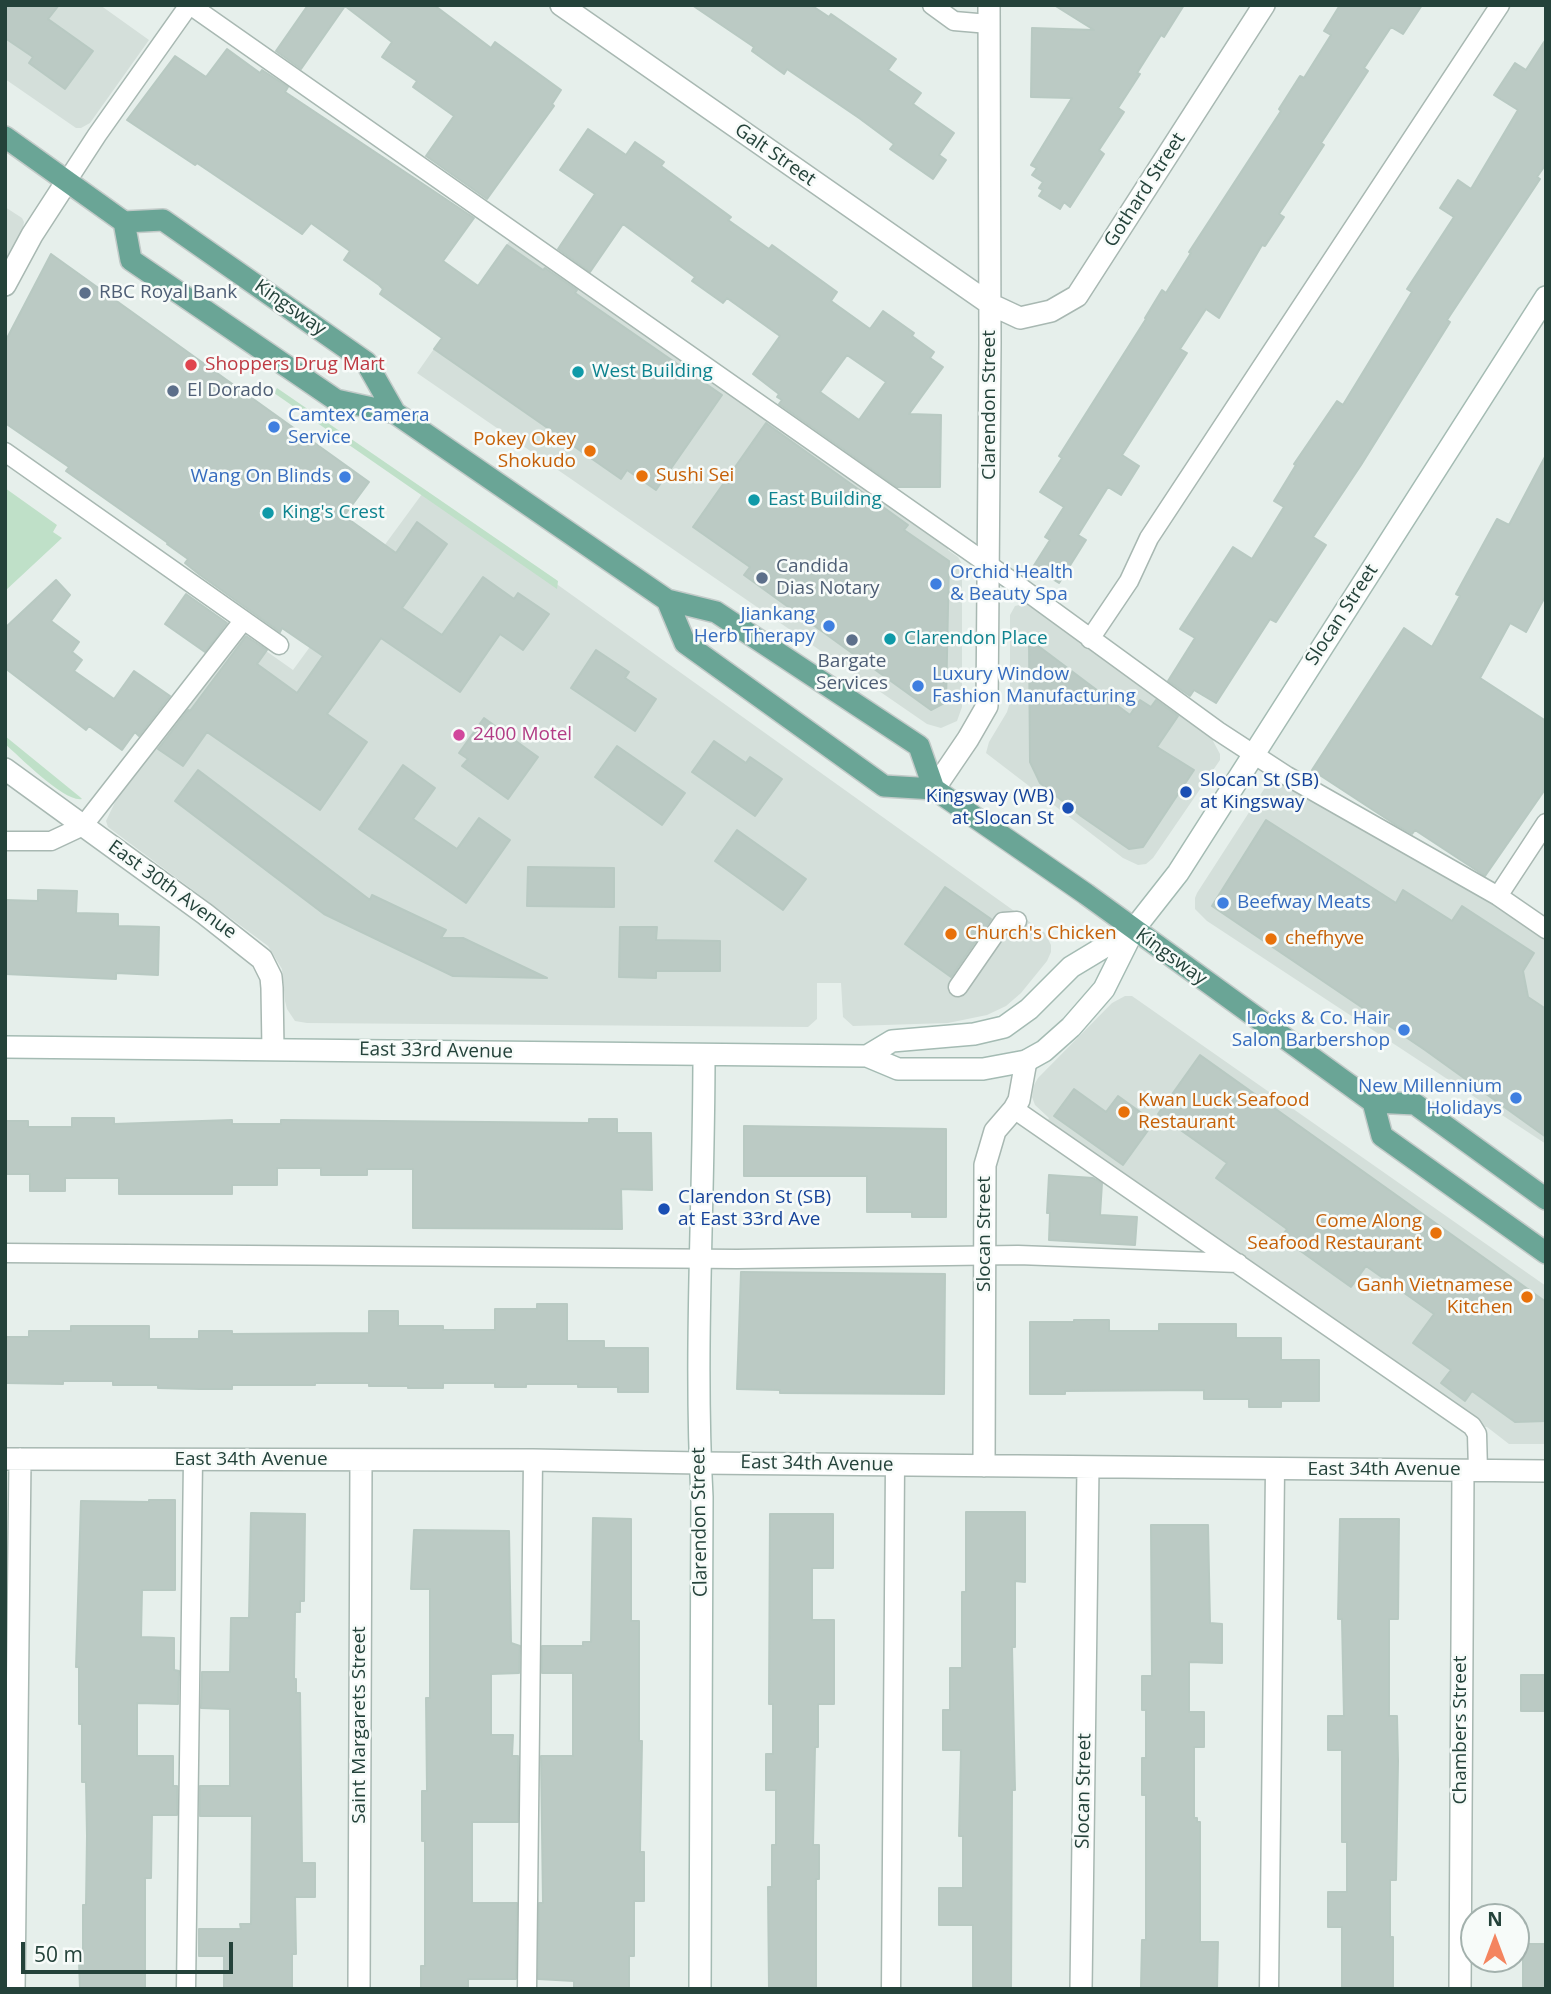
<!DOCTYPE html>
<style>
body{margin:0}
#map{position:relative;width:1551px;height:1994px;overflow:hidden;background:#e6efeb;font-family:"Open Sans",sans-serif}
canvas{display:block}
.frame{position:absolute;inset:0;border:7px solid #24423a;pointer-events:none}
.north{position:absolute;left:1460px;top:1903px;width:70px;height:70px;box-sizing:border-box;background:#f7fbf9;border:2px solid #a3b1ad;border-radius:50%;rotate:0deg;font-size:19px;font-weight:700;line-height:28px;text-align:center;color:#24423a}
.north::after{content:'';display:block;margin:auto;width:24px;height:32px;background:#f4845f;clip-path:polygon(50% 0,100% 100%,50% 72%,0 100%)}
.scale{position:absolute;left:21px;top:1942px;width:212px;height:32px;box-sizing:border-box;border:4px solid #24423a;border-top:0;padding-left:9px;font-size:21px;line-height:24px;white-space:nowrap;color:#24423a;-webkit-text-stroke:5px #f7fbf9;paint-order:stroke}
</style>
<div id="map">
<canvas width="1551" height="1994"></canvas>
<div class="frame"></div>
<div class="north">N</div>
<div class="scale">50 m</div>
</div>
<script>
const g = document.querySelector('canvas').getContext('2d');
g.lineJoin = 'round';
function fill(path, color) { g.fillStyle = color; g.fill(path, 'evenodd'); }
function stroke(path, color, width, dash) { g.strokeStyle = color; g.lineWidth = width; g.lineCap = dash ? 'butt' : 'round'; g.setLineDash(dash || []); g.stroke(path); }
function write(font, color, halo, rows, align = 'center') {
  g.font = font + ' "Open Sans",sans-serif'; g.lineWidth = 5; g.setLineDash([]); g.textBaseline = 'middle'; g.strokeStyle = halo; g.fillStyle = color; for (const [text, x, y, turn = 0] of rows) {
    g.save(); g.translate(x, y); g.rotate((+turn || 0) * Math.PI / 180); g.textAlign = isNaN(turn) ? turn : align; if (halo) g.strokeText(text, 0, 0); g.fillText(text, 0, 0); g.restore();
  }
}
fill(new Path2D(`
 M 5,5 L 100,5 L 149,40 L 90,123 L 81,128 L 76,128 L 5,79 Z
 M 5,207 L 22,218 L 24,222 L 22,233 L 5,262 Z
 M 515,233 L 949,537 L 948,550 L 958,557 L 962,564 L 962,707 L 957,721 L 941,728 L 927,724 L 417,373 Z
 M 425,490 L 1045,933 L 1051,945 L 1051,952 L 1047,961 L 1021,993 L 1006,1006 L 987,1015 L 948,1023 L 853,1026 L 843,1017 L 841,983 L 817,983 L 817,1019 L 808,1027 L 307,1023 L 295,1021 L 287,1009 L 285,1001 L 282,969 L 268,946 L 108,827 L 106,821 L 117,798 L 242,634 L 293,670 Z
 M 1023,589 L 1218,731 L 1213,741 L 1220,754 L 1220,760 L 1153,858 L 1146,864 L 1138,865 L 1123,858 L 986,753 L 989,742 L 1007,712 L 1010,702 L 1010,615 L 1015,606 L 1023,604 Z
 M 1287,776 L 1546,929 L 1546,1144 L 1207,921 L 1195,909 L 1195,898 L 1197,893 L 1266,786 L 1271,783 L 1280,785 Z
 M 1125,996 L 1132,996 L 1546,1286 L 1546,1444 L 1509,1444 L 1487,1427 L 1472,1426 L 1044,1128 L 1049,1118 L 1035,1105 L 1032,1097 L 1034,1085 L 1038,1078 L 1112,1003 Z`), '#d4dfda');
fill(new Path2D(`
 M 277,388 L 558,581 L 557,589 L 274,393 Z
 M 5,488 L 57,525 L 53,532 L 62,538 L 5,591 Z
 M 5,736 L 80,797 L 82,799 C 65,803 19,756 5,744 Z`), '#bfe0c8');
const building = new Path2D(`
 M 5,5 L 59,5 L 48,19 L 93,51 L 65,89 L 29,63 L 33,57 L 5,38 Z
 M 308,5 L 434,5 L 491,48 L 495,42 L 561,90 L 552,104 L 554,106 L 487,199 L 426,156 L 454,116 L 413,87 L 417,81 L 382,57 L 392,42 L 345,6 L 301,69 L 276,51 Z
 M 692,5 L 811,5 L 829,17 L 831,14 L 896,59 L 888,70 L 921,93 L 913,104 L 954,133 L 939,155 L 946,160 L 933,179 L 890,149 L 894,144 L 859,118 L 787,69 L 784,74 L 752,51 L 754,47 Z
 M 1054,5 L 1184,5 L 1164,37 L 1161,35 L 1137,73 L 1140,74 L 1118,108 L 1124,112 L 1099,150 L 1104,154 L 1070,207 L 1064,202 L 1060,209 L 1039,196 L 1043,190 L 1039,188 L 1043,182 L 1032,175 L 1037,168 L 1031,165 L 1072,98 L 1031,97 L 1032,28 L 1094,30 Z
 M 1340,5 L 1422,5 L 1403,34 L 1391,27 L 1364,68 L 1368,71 L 1321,143 L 1324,145 L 1279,214 L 1284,217 L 1265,246 L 1262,245 L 1219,318 L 1206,309 L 1180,349 L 1187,353 L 1122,455 L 1139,466 L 1121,495 L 1108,487 L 1078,535 L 1086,540 L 1059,583 L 1033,567 L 1050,540 L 1045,537 L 1064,507 L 1040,492 L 1062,458 L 1059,456 L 1146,319 L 1145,318 L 1162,290 L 1166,293 L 1191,253 L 1189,252 L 1281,111 L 1279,109 L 1300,76 L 1304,78 L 1331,35 L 1324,31 Z
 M 1546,39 L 1546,164 L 1537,177 L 1540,179 L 1447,320 L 1450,322 L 1361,465 L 1313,537 L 1326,545 L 1276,622 L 1270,619 L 1216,703 L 1194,690 L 1190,696 L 1168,681 L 1195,638 L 1180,629 L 1233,547 L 1252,559 L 1284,507 L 1274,501 L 1296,465 L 1294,464 L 1337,401 L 1343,405 L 1412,292 L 1407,289 L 1454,217 L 1440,208 L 1458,180 L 1471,189 L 1518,110 L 1494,95 L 1515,63 L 1526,70 Z
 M 227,49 L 260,73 L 262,70 L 288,87 L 285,92 L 474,218 L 443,261 L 478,286 L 507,245 L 543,270 L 545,268 L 577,290 L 575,293 L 722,395 L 656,490 L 627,470 L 621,479 L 434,349 L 442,338 L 380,294 L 383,289 L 379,285 L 344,260 L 350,251 L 311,223 L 302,234 L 197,163 L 195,165 L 127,120 L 175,56 L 206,77 Z
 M 588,129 L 626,155 L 635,142 L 664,162 L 661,166 L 731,217 L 728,220 L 769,249 L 772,245 L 837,292 L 831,301 L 870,329 L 883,311 L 914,333 L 912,336 L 934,352 L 930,358 L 943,367 L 909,414 L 941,415 L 940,487 L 897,487 L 779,404 L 782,400 L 777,397 L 779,394 L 753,374 L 780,336 L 727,298 L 723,303 L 692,281 L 695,277 L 623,224 L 590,272 L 558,249 L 595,194 L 560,170 ZM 847,355 L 886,382 L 859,420 L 820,392 Z
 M 51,254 L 369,482 L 344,516 L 396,553 L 417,522 L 447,544 L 402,608 L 442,635 L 483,577 L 514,599 L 518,593 L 549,614 L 523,650 L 500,634 L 460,692 L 381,638 L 327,714 L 367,742 L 320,810 L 207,732 L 183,766 L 158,749 L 188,710 L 190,711 L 246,636 L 267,650 L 257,664 L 297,693 L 323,656 L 282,628 L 280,632 L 200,575 L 185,563 L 188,559 L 167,544 L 168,543 L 66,471 L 69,467 L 5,423 L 5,342 Z
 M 766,423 L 908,525 L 904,530 L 949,561 L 946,702 L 931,710 L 744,575 L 750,567 L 693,527 Z
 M 1546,455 L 1546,595 L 1526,632 L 1510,623 L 1480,678 L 1546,721 L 1546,788 L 1485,876 L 1415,830 L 1412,834 L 1396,825 L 1312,770 L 1404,628 L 1432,647 L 1460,596 L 1456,594 L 1497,519 L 1509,525 Z
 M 56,580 L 70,595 L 51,621 L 79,642 L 72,652 L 82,660 L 74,671 L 114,699 L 134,671 L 170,696 L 139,736 L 135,732 L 122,750 L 89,726 L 86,730 L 5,668 L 5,628 Z
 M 186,594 L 227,623 L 205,652 L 165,624 Z
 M 1029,639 L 1130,715 L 1140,700 L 1151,707 L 1156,700 L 1178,716 L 1157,747 L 1194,770 L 1143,847 L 1129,849 L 1081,816 L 1040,783 L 1030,762 Z
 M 596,650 L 629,672 L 625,678 L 656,699 L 635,731 L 571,688 Z
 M 484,718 L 538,757 L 508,799 L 462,766 L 468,759 L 459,753 Z
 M 714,741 L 746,763 L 750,757 L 782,779 L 755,816 L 692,772 Z
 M 617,746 L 685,793 L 662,825 L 595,777 Z
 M 403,765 L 435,788 L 413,819 L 457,849 L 479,818 L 510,840 L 466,903 L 359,829 Z
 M 198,770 L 370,900 L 372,895 L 446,930 L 441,938 L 463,938 L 547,978 L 453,976 L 324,914 L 175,801 Z
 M 1266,820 L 1396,903 L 1403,890 L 1452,921 L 1462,906 L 1534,953 L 1523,971 L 1528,997 L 1546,1009 L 1546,1137 L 1425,1050 L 1212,906 Z
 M 737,830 L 806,879 L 783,910 L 715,861 Z
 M 528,867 L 614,868 L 614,907 L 527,906 Z
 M 945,887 L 991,919 L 951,977 L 905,944 Z
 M 38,890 L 77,891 L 76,913 L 118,914 L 118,926 L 159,927 L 158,975 L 116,973 L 116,979 L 5,974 L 5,900 L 38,901 Z
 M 620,927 L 657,927 L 656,940 L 720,941 L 720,971 L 656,971 L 656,978 L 619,977 Z
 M 1200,1055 L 1546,1302 L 1546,1421 L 1515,1422 L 1472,1391 L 1465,1401 L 1441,1383 L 1451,1370 L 1413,1343 L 1434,1314 L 1366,1266 L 1351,1287 L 1281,1237 L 1287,1229 L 1216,1178 L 1227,1163 L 1158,1114 Z
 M 1074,1089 L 1106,1112 L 1118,1096 L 1154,1122 L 1123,1165 L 1054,1116 Z
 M 72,1118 L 114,1118 L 114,1124 L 232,1120 L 232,1124 L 281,1124 L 281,1120 L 589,1123 L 589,1119 L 617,1119 L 617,1133 L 651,1133 L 652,1190 L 621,1189 L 622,1229 L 413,1228 L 413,1169 L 367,1169 L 367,1175 L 321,1175 L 321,1168 L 277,1168 L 277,1185 L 232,1185 L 232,1194 L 119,1194 L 119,1178 L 65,1178 L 65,1191 L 30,1191 L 30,1174 L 5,1174 L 5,1121 L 28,1121 L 28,1127 L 72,1127 Z
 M 744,1126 L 946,1129 L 946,1217 L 912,1217 L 912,1212 L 867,1212 L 867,1176 L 744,1176 Z
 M 1049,1175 L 1093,1178 L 1102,1183 L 1100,1215 L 1137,1217 L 1135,1245 L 1049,1240 L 1050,1213 L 1047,1213 Z
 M 741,1272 L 945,1274 L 944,1394 L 780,1393 L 780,1390 L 737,1389 Z
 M 537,1304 L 567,1304 L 567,1341 L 604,1341 L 604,1348 L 648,1348 L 648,1392 L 618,1392 L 618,1387 L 578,1387 L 578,1384 L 526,1384 L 526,1387 L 495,1387 L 495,1383 L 443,1383 L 443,1388 L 408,1388 L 408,1386 L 369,1386 L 369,1383 L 315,1383 L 315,1385 L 232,1385 L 232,1389 L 199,1389 L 158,1388 L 158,1385 L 113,1385 L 113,1381 L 63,1381 L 63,1384 L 5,1383 L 5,1337 L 29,1337 L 29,1331 L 71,1331 L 71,1326 L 149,1326 L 149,1339 L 199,1339 L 199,1331 L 232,1331 L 232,1334 L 369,1333 L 369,1311 L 398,1311 L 398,1326 L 443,1326 L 443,1330 L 495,1330 L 495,1309 L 537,1309 Z
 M 1074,1320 L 1109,1320 L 1109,1331 L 1159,1331 L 1159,1324 L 1236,1324 L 1236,1338 L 1281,1338 L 1281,1360 L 1319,1360 L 1319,1401 L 1281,1401 L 1281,1407 L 1249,1407 L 1249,1399 L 1204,1399 L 1204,1390 L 1065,1391 L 1065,1394 L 1030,1394 L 1030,1322 L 1074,1322 Z
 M 149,1500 L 175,1500 L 175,1590 L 142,1590 L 141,1637 L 174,1638 L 174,1670 L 179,1671 L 178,1704 L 137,1703 L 137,1756 L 173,1756 L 173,1786 L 177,1786 L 177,1815 L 152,1815 L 151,1878 L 145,1878 L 145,1989 L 80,1989 L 79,1961 L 83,1961 L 83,1905 L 86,1905 L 87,1836 L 86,1782 L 82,1782 L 82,1724 L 79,1724 L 79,1667 L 76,1667 L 81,1501 L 149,1502 Z
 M 966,1512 L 1025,1512 L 1025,1582 L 1015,1581 L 1015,1647 L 1012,1647 L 1015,1790 L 1012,1790 L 1011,1989 L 973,1989 L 973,1925 L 939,1925 L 939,1888 L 963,1888 L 963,1836 L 959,1836 L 961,1750 L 943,1750 L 943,1710 L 950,1710 L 950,1668 L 962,1668 L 962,1592 L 966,1592 Z
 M 251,1513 L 305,1514 L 304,1601 L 300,1601 L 300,1612 L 295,1612 L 294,1679 L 296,1679 L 296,1693 L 300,1693 L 302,1863 L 315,1863 L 315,1897 L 295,1897 L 296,1954 L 292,1954 L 292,1989 L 224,1989 L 224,1956 L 199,1956 L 199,1929 L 241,1929 L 240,1924 L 251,1924 L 252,1816 L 200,1816 L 200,1786 L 230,1786 L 230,1709 L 201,1708 L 202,1672 L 230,1672 L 231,1618 L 249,1618 Z
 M 770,1514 L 833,1514 L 833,1568 L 812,1568 L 812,1620 L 834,1620 L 834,1704 L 818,1704 L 818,1747 L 815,1747 L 813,1845 L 819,1845 L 819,1879 L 816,1879 L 816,1989 L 769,1989 L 768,1887 L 772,1887 L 772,1845 L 776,1845 L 776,1790 L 766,1790 L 766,1754 L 773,1754 L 773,1704 L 769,1704 Z
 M 593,1518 L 631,1519 L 631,1621 L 639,1621 L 639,1741 L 642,1741 L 640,1852 L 644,1852 L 644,1901 L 634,1901 L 634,1956 L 629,1956 L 629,1989 L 574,1989 L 574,1981 L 538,1979 L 539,1903 L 543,1903 L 541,1756 L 573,1756 L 573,1673 L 542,1673 L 542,1646 L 583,1646 L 583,1642 L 591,1642 Z
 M 1340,1519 L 1399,1519 L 1398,1619 L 1389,1619 L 1389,1716 L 1397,1716 L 1398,1761 L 1396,1880 L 1390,1880 L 1390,1937 L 1393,1937 L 1393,1989 L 1342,1989 L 1342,1927 L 1328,1927 L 1328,1892 L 1347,1892 L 1347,1842 L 1342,1842 L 1342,1750 L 1328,1750 L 1328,1716 L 1344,1716 L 1342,1619 L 1338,1619 Z
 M 1151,1525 L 1208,1525 L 1210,1623 L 1222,1624 L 1222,1663 L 1189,1662 L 1189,1712 L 1204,1712 L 1204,1747 L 1194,1747 L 1194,1818 L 1197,1818 L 1197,1822 L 1200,1822 L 1200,1942 L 1218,1942 L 1217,1989 L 1141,1987 L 1142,1940 L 1146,1940 L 1146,1795 L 1142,1795 L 1142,1758 L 1146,1758 L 1146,1710 L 1142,1710 L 1142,1676 L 1152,1676 Z
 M 414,1530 L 509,1531 L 511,1643 L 520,1646 L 519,1673 L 491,1674 L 491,1735 L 513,1735 L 512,1756 L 518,1756 L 518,1822 L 472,1822 L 472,1903 L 517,1903 L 516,1979 L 468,1979 L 468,1989 L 421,1989 L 421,1966 L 425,1966 L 425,1841 L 422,1841 L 422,1791 L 427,1791 L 426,1698 L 430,1698 L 430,1589 L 411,1589 Z
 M 1521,1675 L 1546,1675 L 1546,1711 L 1521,1711 Z
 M 1523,1944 L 1546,1944 L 1546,1989 L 1523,1989 Z`);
fill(building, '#bbcac4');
stroke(building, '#b8c9c2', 2);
const lane = new Path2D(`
 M 190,5 L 1019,586 L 1218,731 L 1287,776 L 1498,896 L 1546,929
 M 932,5 L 954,21 L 989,24
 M 67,181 L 97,135 L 189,5
 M 5,452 L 279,645
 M 1090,639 L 1129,581 L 1149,538 L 1500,5
 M 5,841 L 51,841 L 83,826 L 243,621
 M 1498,896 L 1546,823
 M 958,987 L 1003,922 L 1017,921
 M 1014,1109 L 1472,1426 L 1477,1434 L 1478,1471
 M 5,1253 L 737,1259 L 1018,1255 L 1238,1263
 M 186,1989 L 193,1460
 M 527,1989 L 533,1460
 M 891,1989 L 895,1465
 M 1269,1989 L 1275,1470`);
const street = new Path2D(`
 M 561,5 L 990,304 L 1020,318 L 1051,311 L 1077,296 L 1264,5
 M 5,285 L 32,235 L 67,181
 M 5,769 L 205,914 L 262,959 L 271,977 L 272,988 L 273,1049
 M 934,789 L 968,739 L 987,706 L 990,343 L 989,5
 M 5,1459 L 533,1460 L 700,1463 L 1546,1471
 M 984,1466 L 985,1165 L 995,1131 L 1014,1109 L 1019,1100 L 1026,1061
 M 14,1989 L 20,1459
 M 359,1989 L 361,1461
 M 1081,1989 L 1088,1467
 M 1460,1989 L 1463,1471`);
const secondary = new Path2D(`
 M 5,1047 L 867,1056 L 898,1069 L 983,1069 L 1026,1061 L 1044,1051 L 1071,1027 L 1104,989 L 1134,929 L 1178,873 L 1546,297
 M 867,1056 L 892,1041 L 974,1034 L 1004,1027 L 1029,1009 L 1071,967 L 1134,929
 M 700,1989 L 702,1497 C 694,1350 704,1203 704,1055`);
const primary = new Path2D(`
 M 5,137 L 124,222 L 163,220 L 366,362 L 395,413
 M 124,222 L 131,260 L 336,400 L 395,413 L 667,600 L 716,612 L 919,746 L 934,789
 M 667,600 L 685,643 L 884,786 L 934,789 L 1086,894 L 1373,1102 L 1415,1104 L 1546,1199
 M 1373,1102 L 1382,1136 L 1546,1253`);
stroke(lane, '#a8b8b2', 21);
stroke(street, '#a8b8b2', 24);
stroke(secondary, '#a4bbb3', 24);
stroke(primary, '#c2cac8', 24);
stroke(lane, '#fff', 18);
stroke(street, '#fff', 21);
stroke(secondary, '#fff', 21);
stroke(primary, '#6aa596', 21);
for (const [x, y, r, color] of [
 [85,293,7,"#5c6f8a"],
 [191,365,7,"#e0444e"],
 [578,372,7,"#0f9aa8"],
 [173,391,7,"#5c6f8a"],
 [274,427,7,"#3f7fe0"],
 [590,451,7,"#e8710a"],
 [642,476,7,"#e8710a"],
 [345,477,7,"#3f7fe0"],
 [754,500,7,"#0f9aa8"],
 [268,513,7,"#0f9aa8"],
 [762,578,7,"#5c6f8a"],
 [936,584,7,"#3f7fe0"],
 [829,626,7,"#3f7fe0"],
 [890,639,7,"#0f9aa8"],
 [852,640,7,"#5c6f8a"],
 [918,686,7,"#3f7fe0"],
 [459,735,7,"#d1479c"],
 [1186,792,7,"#1a4fb4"],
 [1068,808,7,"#1a4fb4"],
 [1223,903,7,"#3f7fe0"],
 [951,934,7,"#e8710a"],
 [1271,939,7,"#e8710a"],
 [1404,1030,7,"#3f7fe0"],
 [1516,1098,7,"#3f7fe0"],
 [1124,1112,7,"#e8710a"],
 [664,1209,7,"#1a4fb4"],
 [1436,1233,7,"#e8710a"],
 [1527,1297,7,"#e8710a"]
]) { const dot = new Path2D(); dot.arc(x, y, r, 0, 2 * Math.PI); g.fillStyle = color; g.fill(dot); stroke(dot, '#f7fbf9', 2.5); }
write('19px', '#24423a', '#f7fbf9', [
 ["Galt Street",775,155,35],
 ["Gothard Street",1145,190,-57],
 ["Kingsway",290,308,35],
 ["Clarendon Street",990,405,-90],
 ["Slocan Street",1342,615,-57],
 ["East 30th Avenue",172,890,36],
 ["Kingsway",1171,957,36],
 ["East 33rd Avenue",436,1051,1],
 ["Slocan Street",985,1234,-90],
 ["East 34th Avenue",251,1460],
 ["East 34th Avenue",817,1464,1],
 ["East 34th Avenue",1384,1470],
 ["Clarendon Street",700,1522,-91],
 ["Saint Margarets Street",360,1725,-90],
 ["Chambers Street",1461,1730,-90],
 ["Slocan Street",1084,1791,-89]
]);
write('19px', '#4e5e75', '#f7fbf9', [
 ["RBC Royal Bank",99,293],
 ["El Dorado",187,391],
 ["Candida",776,567],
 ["Dias Notary",776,589],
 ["Bargate",852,662,"center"],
 ["Services",852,684,"center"]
], 'left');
write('19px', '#be3a42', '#f7fbf9', [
 ["Shoppers Drug Mart",205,365]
], 'left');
write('19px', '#0d838f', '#f7fbf9', [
 ["West Building",592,372],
 ["East Building",768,500],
 ["King's Crest",282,513],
 ["Clarendon Place",904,639]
], 'left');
write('19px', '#366cbe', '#f7fbf9', [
 ["Camtex Camera",288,416],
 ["Service",288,438],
 ["Wang On Blinds",331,477,"right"],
 ["Orchid Health",950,573],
 ["& Beauty Spa",950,595],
 ["Jiankang",815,615,"right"],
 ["Herb Therapy",815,637,"right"],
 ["Luxury Window",932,675],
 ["Fashion Manufacturing",932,697],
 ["Beefway Meats",1237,903],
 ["Locks & Co. Hair",1390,1019,"right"],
 ["Salon Barbershop",1390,1041,"right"],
 ["New Millennium",1502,1087,"right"],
 ["Holidays",1502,1109,"right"]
], 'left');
write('19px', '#c56008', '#f7fbf9', [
 ["Pokey Okey",576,440,"right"],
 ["Shokudo",576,462,"right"],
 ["Sushi Sei",656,476],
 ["Church's Chicken",965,934],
 ["chefhyve",1285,939],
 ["Kwan Luck Seafood",1138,1101],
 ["Restaurant",1138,1123],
 ["Come Along",1422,1222,"right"],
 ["Seafood Restaurant",1422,1244,"right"],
 ["Ganh Vietnamese",1513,1286,"right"],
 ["Kitchen",1513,1308,"right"]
], 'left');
write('19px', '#b23c85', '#f7fbf9', [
 ["2400 Motel",473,735]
], 'left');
write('19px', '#164399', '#f7fbf9', [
 ["Slocan St (SB)",1200,781],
 ["at Kingsway",1200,803],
 ["Kingsway (WB)",1054,797,"right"],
 ["at Slocan St",1054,819,"right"],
 ["Clarendon St (SB)",678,1198],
 ["at East 33rd Ave",678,1220]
], 'left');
</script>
